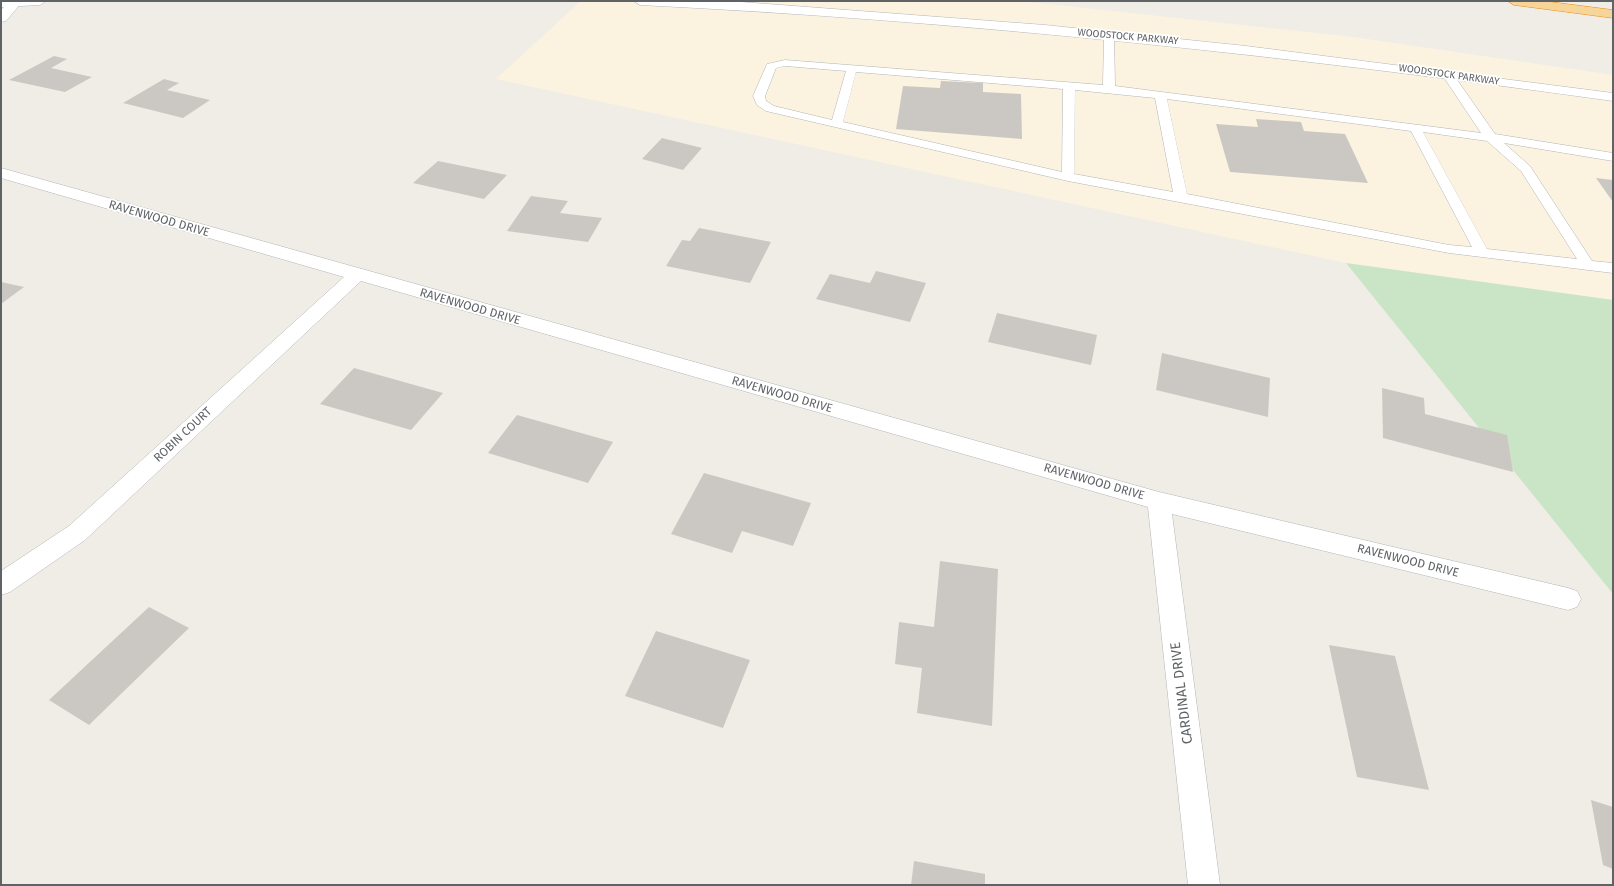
<!DOCTYPE html>
<style>
body{margin:0}
#map{position:relative;width:1614px;height:886px;overflow:hidden;background:#f0ede7;font-family:"Fira Sans",sans-serif}
canvas{display:block}
.frame{position:absolute;inset:0;border:2px solid #5f6366;pointer-events:none}
</style>
<div id="map">
<canvas width="1614" height="886"></canvas>
<div class="frame"></div>
</div>
<script>
const g = document.querySelector('canvas').getContext('2d');
g.lineJoin = 'round';
function fill(path, color) { g.fillStyle = color; g.fill(path, 'evenodd'); }
function stroke(path, color, width, dash) { g.strokeStyle = color; g.lineWidth = width; g.lineCap = dash ? 'butt' : 'round'; g.setLineDash(dash || []); g.stroke(path); }
function write(font, color, halo, rows, align = 'center') {
  g.font = font + ' "Fira Sans",sans-serif'; g.lineWidth = 3.5; g.setLineDash([]); g.textBaseline = 'middle'; g.strokeStyle = halo; g.fillStyle = color; for (const [text, x, y, turn = 0] of rows) {
    g.save(); g.translate(x, y); g.rotate((+turn || 0) * Math.PI / 180); g.textAlign = isNaN(turn) ? turn : align; if (halo) g.strokeText(text, 0, 0); g.fillText(text, 0, 0); g.restore();
  }
}
fill(new Path2D(`
 M 581,1 L 1020,1 L 1353,37 L 1613,75 L 1613,300 L 1346,263 L 496,79 Z`), '#fcf2e0');
fill(new Path2D(`
 M 1346,263 L 1613,300 L 1613,594 Z`), '#c9e5c6');
fill(new Path2D(`
 M 54,56 L 67,59 L 51,68 L 92,77 L 65,92 L 9,80 Z
 M 164,79 L 179,83 L 167,90 L 210,100 L 183,118 L 123,103 Z
 M 941,81 L 983,83 L 983,92 L 1021,94 L 1022,139 L 896,129 L 903,86 L 940,88 Z
 M 1256,119 L 1301,122 L 1304,131 L 1345,134 L 1368,183 L 1230,172 L 1216,124 L 1258,127 Z
 M 662,138 L 702,148 L 683,170 L 642,159 Z
 M 438,161 L 507,175 L 484,199 L 413,183 Z
 M 1596,178 L 1613,180 L 1613,202 Z
 M 531,196 L 568,201 L 560,213 L 602,218 L 588,242 L 507,231 Z
 M 699,228 L 771,242 L 750,283 L 666,266 L 682,240 L 690,241 Z
 M 876,271 L 926,283 L 910,322 L 816,299 L 830,274 L 870,283 Z
 M 1,282 L 24,287 L 1,304 Z
 M 997,313 L 1097,335 L 1091,365 L 988,342 Z
 M 1162,353 L 1270,378 L 1268,417 L 1156,390 Z
 M 354,368 L 443,393 L 411,430 L 320,404 Z
 M 1382,388 L 1424,398 L 1425,414 L 1507,435 L 1513,472 L 1383,438 Z
 M 517,415 L 613,442 L 588,483 L 488,453 Z
 M 704,473 L 811,503 L 793,546 L 742,531 L 732,553 L 671,534 Z
 M 940,561 L 998,569 L 992,726 L 917,713 L 922,668 L 895,664 L 899,622 L 934,627 Z
 M 149,607 L 189,628 L 89,725 L 49,700 Z
 M 656,631 L 750,660 L 723,728 L 625,696 Z
 M 1329,645 L 1395,656 L 1429,790 L 1357,777 Z
 M 1591,800 L 1613,807 L 1613,869 L 1603,865 Z
 M 914,861 L 985,874 L 985,885 L 911,885 Z`), '#cbc8c3');
const lane = new Path2D(`
 M 1109,33 L 1114,36 L 1115,86 L 1481,133 L 1443,76 L 1445,74 L 1453,74 L 1495,134 L 1613,153 L 1613,161 L 1504,143 L 1530,166 L 1592,261 L 1613,263 L 1613,273 L 1449,253 L 1068,181 L 766,111 L 757,105 L 753,96 L 767,64 L 785,60 L 1103,85 L 1104,36 ZM 785,66 L 846,71 L 832,120 L 774,106 L 766,101 L 765,96 L 776,68 ZM 856,72 L 1063,89 L 1062,172 L 843,122 ZM 1075,90 L 1155,98 L 1173,192 L 1074,174 ZM 1167,99 L 1411,131 L 1472,247 L 1449,245 L 1187,194 ZM 1423,132 L 1487,141 L 1521,171 L 1577,259 L 1487,249 Z`);
const street = new Path2D(`
 M 10,1 L 22,2 L 6,21 L 1,22 L 1,10 Z
 M 1,168 L 1159,492 L 1568,588 L 1577,591 L 1581,599 L 1577,607 L 1568,610 L 1172,514 L 1220,885 L 1188,885 L 1148,507 L 361,281 L 85,540 L 10,592 L 1,595 L 1,571 L 69,526 L 344,277 L 1,178 Z`);
const secondary = new Path2D(`
 M 1,1 L 46,1 L 40,5 L 1,7 Z
 M 634,1 L 741,2 L 1045,25 L 1246,46 L 1613,93 L 1613,101 C 1290,56 966,21 640,5 Z`);
const highway = new Path2D(`
 M 1508,1 L 1543,1 L 1613,10 L 1613,18 L 1514,5 Z`);
stroke(lane, '#b2b5b8', 1);
stroke(street, '#b2b5b8', 1);
stroke(secondary, '#b3b7bb', 1);
stroke(highway, '#e98c0e', 1);
fill(lane, '#fff');
fill(street, '#fff');
fill(secondary, '#fff');
fill(highway, '#f7d497');
write('10px', '#5f6366', '#fff', [
 ["WOODSTOCK PARKWAY",1128,37,5],
 ["WOODSTOCK PARKWAY",1449,75,8]
]);
write('12px', '#5f6366', '#fff', [
 ["RAVENWOOD DRIVE",159,219,16],
 ["RAVENWOOD DRIVE",470,307,16],
 ["RAVENWOOD DRIVE",782,395,16],
 ["ROBIN COURT",183,435,-43],
 ["RAVENWOOD DRIVE",1094,482,16],
 ["RAVENWOOD DRIVE",1408,561,14]
]);
write('14px', '#5f6366', '#fff', [
 ["CARDINAL DRIVE",1182,693,-97]
]);
</script>
